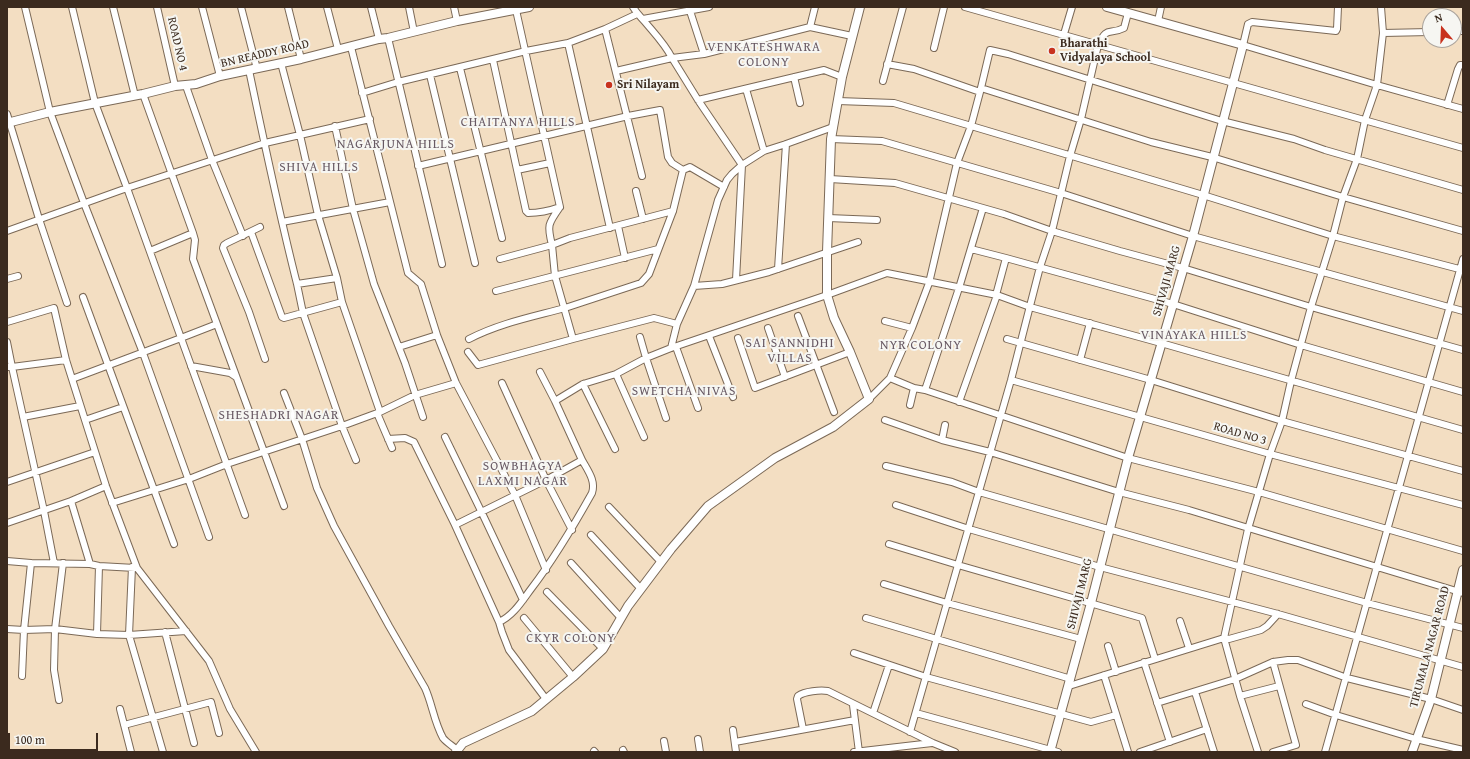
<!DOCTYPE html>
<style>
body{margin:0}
#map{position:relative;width:1470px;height:759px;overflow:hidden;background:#f3dec2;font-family:"Gentium Book Plus",serif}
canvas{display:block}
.frame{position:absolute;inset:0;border:8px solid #3b2a1e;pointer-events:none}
.north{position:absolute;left:1422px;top:8px;width:40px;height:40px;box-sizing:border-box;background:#f6f6f2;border:1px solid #aba49d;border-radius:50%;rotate:341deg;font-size:11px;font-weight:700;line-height:16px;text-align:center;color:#3b2a1e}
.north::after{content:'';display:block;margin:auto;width:14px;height:18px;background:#c8321e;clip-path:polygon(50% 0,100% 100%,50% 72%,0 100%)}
.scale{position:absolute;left:8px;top:733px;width:90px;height:18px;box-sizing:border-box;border:2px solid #3b2a1e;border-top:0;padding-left:5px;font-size:12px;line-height:14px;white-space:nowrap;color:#3b2a1e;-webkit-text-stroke:3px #f6f6f2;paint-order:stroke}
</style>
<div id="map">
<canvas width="1470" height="759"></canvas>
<div class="frame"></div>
<div class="north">N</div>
<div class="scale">100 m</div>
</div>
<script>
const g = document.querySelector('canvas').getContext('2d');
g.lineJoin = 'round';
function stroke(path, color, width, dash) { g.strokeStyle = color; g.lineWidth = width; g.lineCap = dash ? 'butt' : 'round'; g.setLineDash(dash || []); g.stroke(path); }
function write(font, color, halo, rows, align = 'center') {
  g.font = font + ' "Gentium Book Plus",serif'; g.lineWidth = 4; g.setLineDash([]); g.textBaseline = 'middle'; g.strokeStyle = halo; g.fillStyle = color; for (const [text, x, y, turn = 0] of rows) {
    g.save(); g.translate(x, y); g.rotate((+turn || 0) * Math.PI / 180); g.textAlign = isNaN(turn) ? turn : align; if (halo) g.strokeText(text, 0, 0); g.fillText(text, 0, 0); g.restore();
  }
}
const minor = new Path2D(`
 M 25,7 L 50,112 L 84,203 L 143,353 L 209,537
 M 113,7 L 135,96
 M 157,7 L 175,86
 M 202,7 L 220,76
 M 241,7 L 257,69
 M 288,7 L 301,59
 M 327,7 L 338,49
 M 371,7 L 379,39
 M 409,7 L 414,32
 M 454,7 L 457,21
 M 633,7 C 637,14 641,17 645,22 C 655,34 665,44 672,58 L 704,54 L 810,27 L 815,7
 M 965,7 L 1463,148
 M 1338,7 L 1337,29 L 1336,31 L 1252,22 L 1248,24 L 1243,45 L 1377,85 L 1463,109
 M 690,11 L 704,54
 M 643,19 L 709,7
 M 1158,21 L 1161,7
 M 810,27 L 852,36
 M 605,29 L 637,14
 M 1454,31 L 1463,31
 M 1383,33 L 1430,32
 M 1064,34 L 1072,7
 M 388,38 L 442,264
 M 568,43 L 610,228
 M 351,47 L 408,273 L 421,284 L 437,335 L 456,383 L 515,495 L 546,570
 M 934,48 L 944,7
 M 493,60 L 526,211 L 528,213 C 540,213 549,211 560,207
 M 281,63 L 300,135 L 318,215 L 337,278 L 342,302 L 380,412
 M 887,64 L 914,69 L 980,92 L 971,126 L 957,163 L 929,283 L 912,328 L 890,378
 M 460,68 L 502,238
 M 249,70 C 264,142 279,213 297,284 L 337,278
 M 616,71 L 672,58 L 698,100 L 742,165 L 736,280
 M 430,75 L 475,263
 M 794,77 L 800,103
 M 883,81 L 903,7
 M 186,86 L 212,160 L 243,236
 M 981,88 L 1151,142 L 1212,157 L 1343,197 L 1463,231
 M 746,89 L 764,151
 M 980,92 L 990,50 L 1008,54 L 1222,121 L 1294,139 L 1325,150 L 1463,190
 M 362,93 L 398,82 L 526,51 L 568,43 L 605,29 L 642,176
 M 143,94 L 193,233 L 195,240 L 193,259 L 284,506
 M 698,100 L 824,70 L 842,77
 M 838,101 L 894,103 L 1203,195 L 1333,236 L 1463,270
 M 1447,105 L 1458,69 L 1460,65 L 1463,65
 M 7,114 L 39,219 L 67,303
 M 335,126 L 353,209 L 374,284 L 405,363 L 423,417
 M 831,139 L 882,141 L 1061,193 L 1193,236 L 1463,311
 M 418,166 L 628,116 L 660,110 L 668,157 L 672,163 L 683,170
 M 517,170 L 550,163
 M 830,179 L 895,183 L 1004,214 L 1052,231 L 1120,251 L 1183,268 L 1311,307 L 1463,350
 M 636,191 L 643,219
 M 828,218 L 877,220
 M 282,222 L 390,202
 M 618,226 L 625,258
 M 260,227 L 227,243 L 224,245 L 223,248 L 249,312 L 265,359
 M 7,231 L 127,188 L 95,103 L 72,7
 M 251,232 L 282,317 L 284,318 L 342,302
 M 971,249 L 1006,258 L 996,295
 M 150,251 L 193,233
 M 1006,258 L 1173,304 L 1301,345 L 1463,392
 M 500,259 L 552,245 C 547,225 548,224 560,207 L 516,10
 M 778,269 L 786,144
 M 7,279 L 18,276
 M 297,284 L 303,313 L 342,426 L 356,460
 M 694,286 L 718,200 L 727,180 L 732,174 L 742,165 L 764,151 L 786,144 L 833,127
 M 496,291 L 658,249
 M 83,297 L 174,544
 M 798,316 L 834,412
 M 885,321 L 912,328
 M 7,322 L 54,308 L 66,360 L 85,420 L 106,486 L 137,568 L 209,661 L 230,709 L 256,752
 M 217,324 L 181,338 L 127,188 L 265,143 L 370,119
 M 768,328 L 785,377
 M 709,336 L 733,397
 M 640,337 L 646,358 L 666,418
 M 738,338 L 755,388 L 850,352
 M 469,339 C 500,323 532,317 565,308 C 590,300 616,291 641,283 L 649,274 L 673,211 L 683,170 L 690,167 L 724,187
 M 573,339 L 654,318 L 677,324
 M 1007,339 L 1151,380 L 1282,421 L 1463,471
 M 7,342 L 12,367 L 7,367
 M 399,347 L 437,335
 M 676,347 L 698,408
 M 671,348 L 677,324 L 694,286 L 722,284 L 769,272 L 858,242
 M 468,352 L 478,365 L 573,339 L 555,276 L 552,245 L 570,238 L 673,211
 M 1080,360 L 1090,323
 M 191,366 L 230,373 L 236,377
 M 540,372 L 555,401
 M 616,374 L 644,437
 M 72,379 L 181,338 L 245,515
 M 1011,380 L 1270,454 L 1463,505
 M 502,383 L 546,480 L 572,530
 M 583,384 L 615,449
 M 925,390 L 959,288 L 983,208
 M 284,393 L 302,439 L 317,488 L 334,526 L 389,626 L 425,688 C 432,703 434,722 443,738 C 447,743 453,746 457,750
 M 869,399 L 890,378 L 914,388 L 925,390 L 1128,458 L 1259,492 L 1463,551
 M 959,402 L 997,295
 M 910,405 L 914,388
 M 377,413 L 392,448
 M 23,417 L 80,406
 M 85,420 L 123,407
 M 885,420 L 942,440 L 990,452 L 1119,492 L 1189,510 L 1463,593
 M 445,437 L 482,513 L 523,600
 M 388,439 L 405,438 L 414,442 L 455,525 L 499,622 C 513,616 522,601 531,589 C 554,559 573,527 592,493 C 596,481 588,471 582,460
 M 942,440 L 945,425
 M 886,466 L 952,482 L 979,492 L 1367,603 L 1463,628
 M 7,482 L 95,452
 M 71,501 L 106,486
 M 112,503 L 189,479 L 227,464 L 342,426 L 380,412 L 415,395 L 456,383
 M 896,505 L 969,529 L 1100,567 L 1278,614 L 1463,667
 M 609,507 L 661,562
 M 7,523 L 71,501 L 90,564
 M 455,525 L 546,480 L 582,460 L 555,401 L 583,384 L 616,374 L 646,358 L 671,348 L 827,295 L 887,273 L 997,295 L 1030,307 L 1161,343 L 1463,430
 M 591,535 L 641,589
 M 889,544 L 958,565 L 1142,618 L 1155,659
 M 7,561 L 31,563 L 90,564 L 99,566 L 135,568
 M 54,563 L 44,511 L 12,367 L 66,360
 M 571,563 L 621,618
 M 132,567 L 129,635 L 163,752
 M 884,584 L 947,603 L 1081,639
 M 547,592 L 603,649
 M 524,618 L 573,677
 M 866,618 L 1071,679
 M 1180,621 L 1189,648
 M 499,622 L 502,632 L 509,650 L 546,699
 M 7,629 L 24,630 L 55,629 L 97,634 L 129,635 L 186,631
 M 165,632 L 194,743
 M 97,634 L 99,566
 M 1108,646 L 1116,672
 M 854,653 L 926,677 L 1091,722 L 1116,715
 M 1144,662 L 1170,742
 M 1273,662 L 1288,660 L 1298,660 L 1347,678 L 1431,699 L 1463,710
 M 1104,675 L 1128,752
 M 22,676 L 24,630 L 31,563
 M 1069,686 L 1224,638 L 1229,639 L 1261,630 L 1267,626 L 1278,614
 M 1195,692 L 1214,752
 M 1240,696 L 1279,686
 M 59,700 L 54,670 L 55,629 L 63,563
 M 1157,703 L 1235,679 L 1273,662 L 1296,745 L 1273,752
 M 1306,704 L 1336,715 L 1416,739 L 1463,750
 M 853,705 L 859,752
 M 120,709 L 131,752
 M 873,713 L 889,665
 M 916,713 L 1058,752
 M 124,725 L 211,702 L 219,733
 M 803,729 L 797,699 L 798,696 C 805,691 820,690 828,691 L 933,743 L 955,752
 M 733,730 L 736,752
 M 910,732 L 1011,380 L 1040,267 L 1052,231 L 1070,156 L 1081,119 L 1098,45 C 1108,25 1108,36 1124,28 L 1128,13
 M 698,739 L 700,752
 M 664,741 L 666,752
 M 735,742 L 855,720
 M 623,750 L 624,752
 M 594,751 L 595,752
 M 854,752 L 932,743
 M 1140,752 L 1207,729
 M 1258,752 L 1240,696 L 1224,638 L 1248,529 L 1270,454 L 1282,421 L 1291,381 L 1311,307 L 1333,236 L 1343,197 L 1357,159 L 1365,120 L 1377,85 L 1383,33 L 1381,7
 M 1325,752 L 1463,259`);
const tertiary = new Path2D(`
 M 7,123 L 50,112 L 143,94 L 175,86 L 196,84 L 220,76 L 301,59 L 379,39 L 388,38 L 457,21 L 529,7
 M 456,752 L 463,743 L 532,711 L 573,677 L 603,649 L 628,606 L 671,549 L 708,506 L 775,458 L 833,427 L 869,399 L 850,352 L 834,318 L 827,295 L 827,252 L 831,139 L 842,77 L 860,7
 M 1050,752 L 1091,603 L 1128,458 L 1193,236 L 1243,45 L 1107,7
 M 1412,752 L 1431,699 L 1463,570`);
stroke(minor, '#7b6957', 8);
stroke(tertiary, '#7b6957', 10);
stroke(minor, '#fff', 6);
stroke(tertiary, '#fff', 8);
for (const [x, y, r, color] of [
 [1052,51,4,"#c8321e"],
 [609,85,4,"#c8321e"]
]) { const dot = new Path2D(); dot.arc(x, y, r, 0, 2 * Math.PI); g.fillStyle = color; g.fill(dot); stroke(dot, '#f6f6f2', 1.5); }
write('12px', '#3b2a1e', '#f6f6f2', [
 ["ROAD NO 4",177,44,77],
 ["BN READDY ROAD",265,54,-13],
 ["SHIVAJI MARG",1167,281,-74],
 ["ROAD NO 3",1240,434,16],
 ["SHIVAJI MARG",1080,594,-76],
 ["TIRUMALA NAGAR ROAD",1430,647,-75]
]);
write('bold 12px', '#3b2a1e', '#f6f6f2', [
 ["Bharathi",1060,44],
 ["Vidyalaya School",1060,58],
 ["Sri Nilayam",617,85]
], 'left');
g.letterSpacing = '1px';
write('13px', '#675862', '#f6f6f2', [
 ["VENKATESHWARA",764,48],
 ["COLONY",764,63],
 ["CHAITANYA HILLS",518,123],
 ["NAGARJUNA HILLS",396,145],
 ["SHIVA HILLS",319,168],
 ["VINAYAKA HILLS",1194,336],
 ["SAI SANNIDHI",790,344],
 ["VILLAS",790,359],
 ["NYR COLONY",921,346],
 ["SWETCHA NIVAS",684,392],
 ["SHESHADRI NAGAR",279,416],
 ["SOWBHAGYA",523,467],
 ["LAXMI NAGAR",523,482],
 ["CKYR COLONY",571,639]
]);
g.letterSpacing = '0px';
</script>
